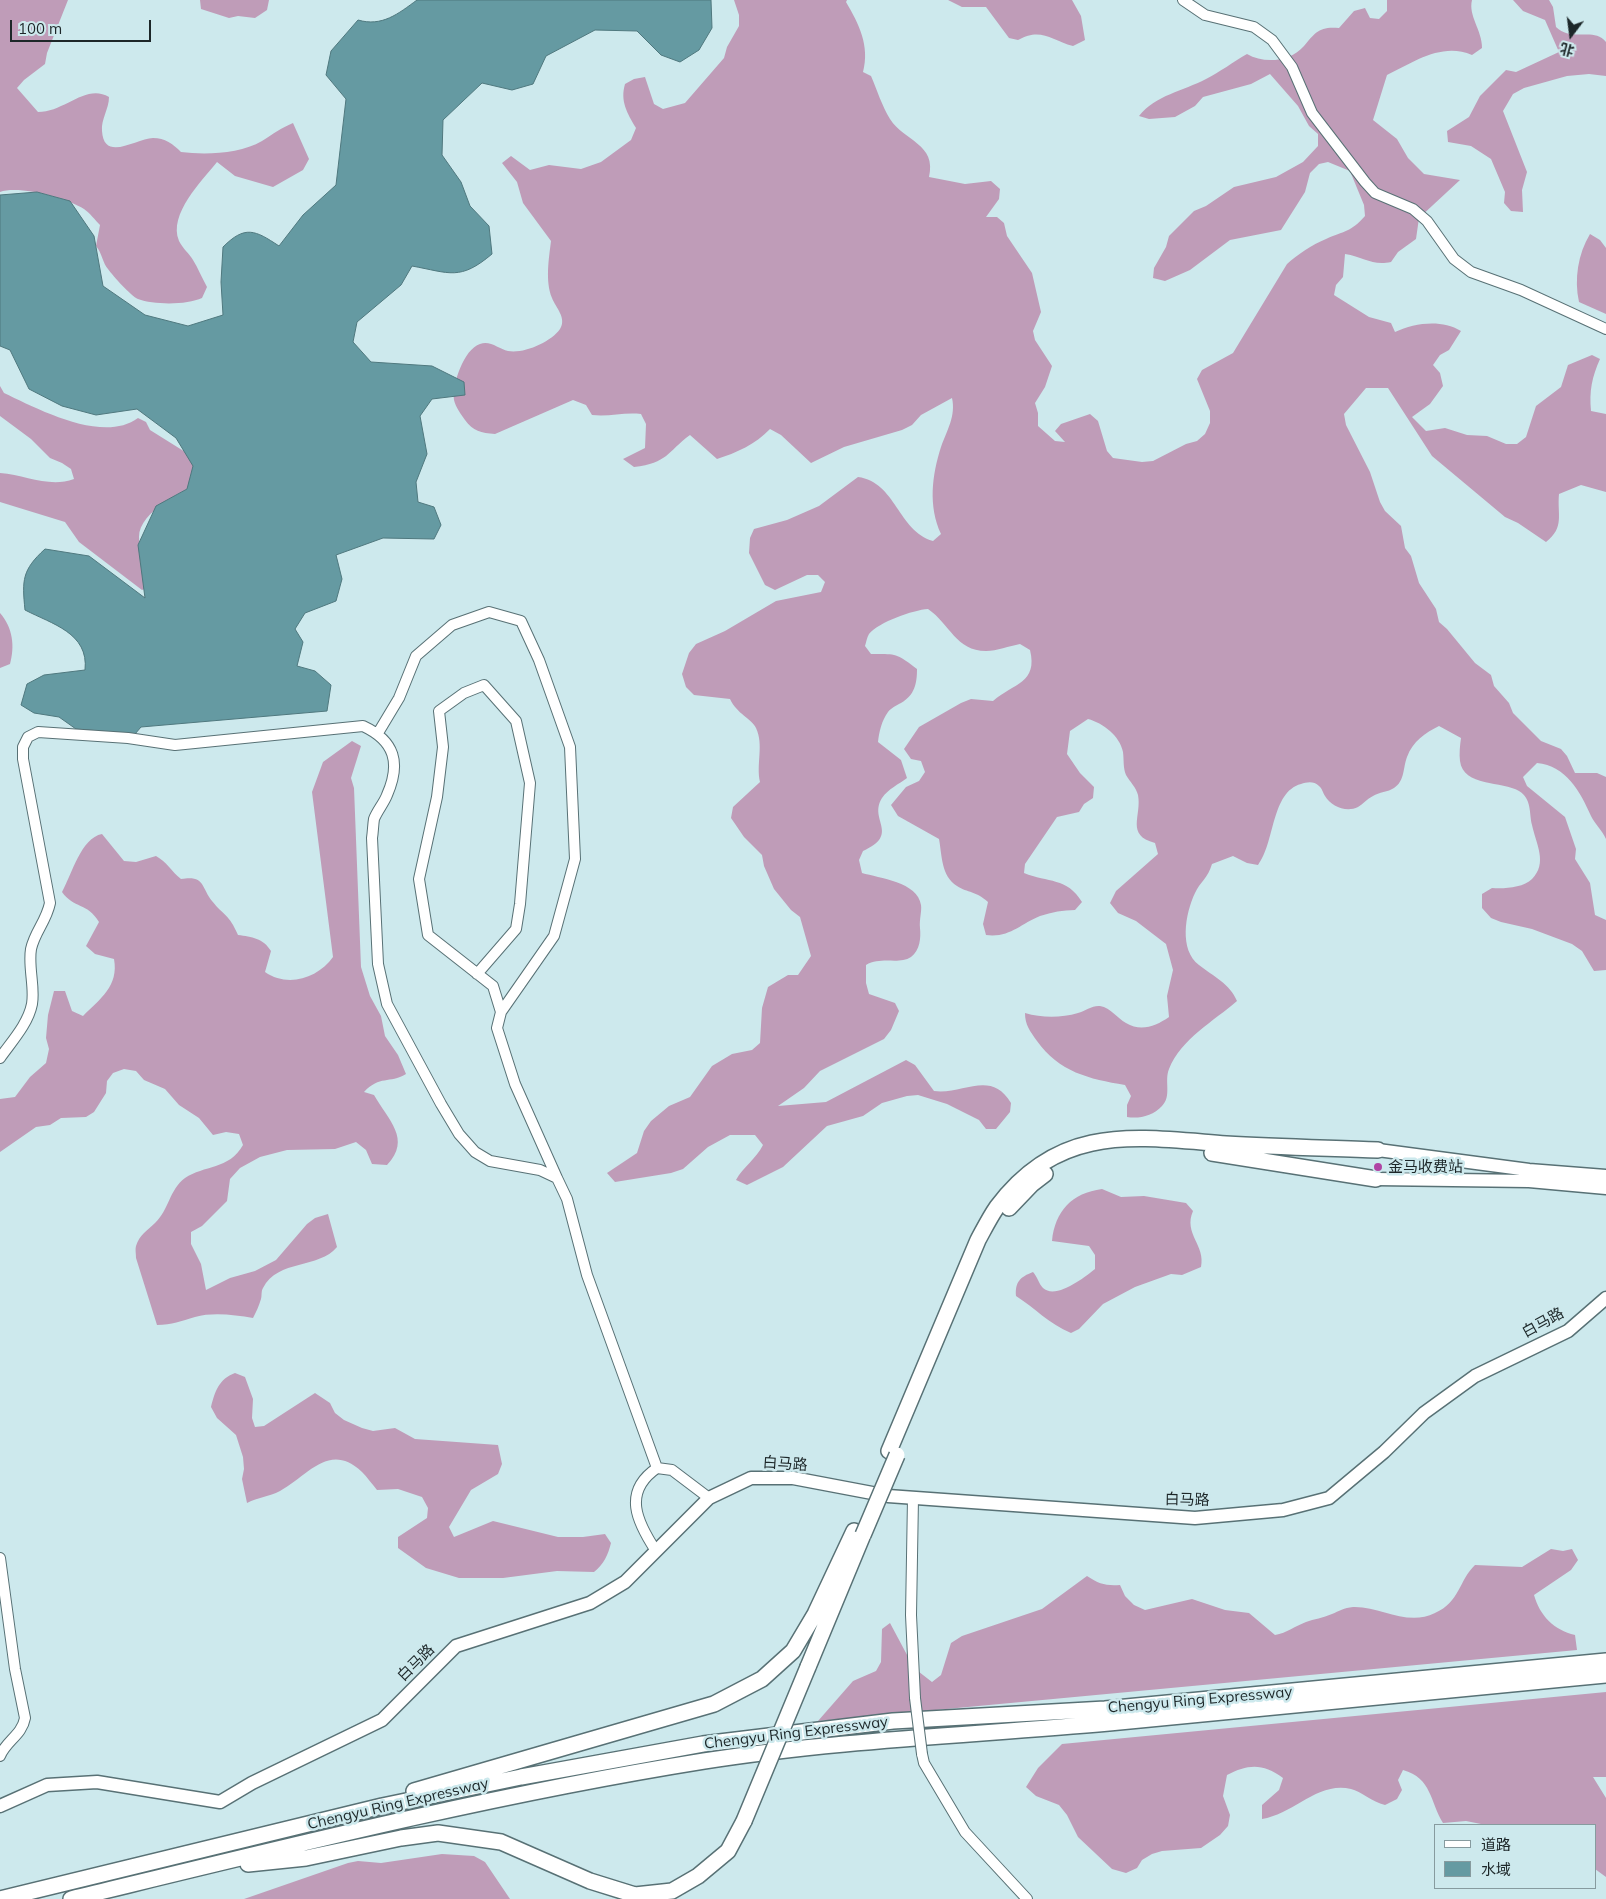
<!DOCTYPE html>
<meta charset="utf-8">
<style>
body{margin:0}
#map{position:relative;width:1606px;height:1899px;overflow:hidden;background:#cde9ed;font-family:Mulish,"Noto Sans SC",sans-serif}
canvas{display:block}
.legend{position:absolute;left:1434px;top:1824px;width:162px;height:65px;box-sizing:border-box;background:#cde9ed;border:1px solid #879b9f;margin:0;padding:6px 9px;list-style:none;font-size:15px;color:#1d2729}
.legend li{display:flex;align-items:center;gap:10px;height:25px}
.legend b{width:25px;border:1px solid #879b9f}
.north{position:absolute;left:1546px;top:10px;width:50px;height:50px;-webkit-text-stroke:4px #cde9ed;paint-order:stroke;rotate:195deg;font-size:14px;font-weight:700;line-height:20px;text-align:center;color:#1d2729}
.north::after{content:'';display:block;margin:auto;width:18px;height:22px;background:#1d2729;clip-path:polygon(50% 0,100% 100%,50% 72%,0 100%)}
.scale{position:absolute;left:10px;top:20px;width:141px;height:22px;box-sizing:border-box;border:2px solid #1d2729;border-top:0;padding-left:6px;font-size:15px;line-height:18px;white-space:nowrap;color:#1d2729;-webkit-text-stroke:4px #cde9ed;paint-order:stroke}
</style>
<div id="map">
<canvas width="1606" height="1899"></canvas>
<ul class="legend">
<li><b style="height:6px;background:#fff"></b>道路</li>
<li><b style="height:14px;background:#659aa2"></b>水域</li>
</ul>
<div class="north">北</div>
<div class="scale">100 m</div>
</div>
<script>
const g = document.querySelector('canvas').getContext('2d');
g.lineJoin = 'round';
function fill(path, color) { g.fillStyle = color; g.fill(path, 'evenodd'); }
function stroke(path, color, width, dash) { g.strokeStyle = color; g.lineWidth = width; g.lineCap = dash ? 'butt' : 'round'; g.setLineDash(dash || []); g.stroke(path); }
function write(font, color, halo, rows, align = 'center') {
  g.font = font + ' Mulish,"Noto Sans SC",sans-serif'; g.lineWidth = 5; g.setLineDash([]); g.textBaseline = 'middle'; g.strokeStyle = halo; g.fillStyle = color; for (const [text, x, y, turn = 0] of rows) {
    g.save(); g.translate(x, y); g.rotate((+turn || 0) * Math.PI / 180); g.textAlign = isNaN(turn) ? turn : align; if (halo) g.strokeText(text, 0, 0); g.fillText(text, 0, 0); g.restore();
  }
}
fill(new Path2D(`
 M 0,0 L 68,0 L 47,53 L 45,64 L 24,80 L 17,88 L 38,112 C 65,112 86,83 109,97 C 109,109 101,119 102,131 C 104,163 137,138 153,138 C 165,138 173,144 181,152 C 205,155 240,154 262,141 C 273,134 281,128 293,123 L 309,159 L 303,170 L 273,187 L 235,176 L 217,162 C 202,181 168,214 179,241 C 183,249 189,253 193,260 C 198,268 202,278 207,287 L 202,298 C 187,305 154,305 138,299 C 131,296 113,276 108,269 C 103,264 102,253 96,246 L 100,225 C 95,220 90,213 84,209 C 67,198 19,185 0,192 Z
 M 200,0 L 269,0 L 267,10 L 255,18 L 238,16 L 229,18 L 201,9 Z
 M 734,0 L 847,0 L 846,2 C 859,24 870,46 863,72 L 871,76 C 877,90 882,106 890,119 C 904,141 937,144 929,177 L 965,184 L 991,181 L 1000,189 L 999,199 L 986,217 L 997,217 L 1004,223 L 1007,236 L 1032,273 L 1041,312 L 1033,331 L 1035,340 L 1052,366 L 1045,387 L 1035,403 L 1038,413 L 1038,426 L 1055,441 L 1065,442 L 1055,431 L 1061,424 L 1090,414 L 1098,421 L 1107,451 L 1113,458 L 1142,462 L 1153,461 L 1186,444 L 1197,441 L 1205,434 L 1210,423 L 1210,411 L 1197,379 L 1202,370 L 1233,353 L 1287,264 C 1297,255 1313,244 1326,239 C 1344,231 1351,232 1365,216 L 1364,205 L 1350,171 L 1328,162 L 1319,164 L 1310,173 L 1305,192 L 1281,230 L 1230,240 L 1190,270 L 1165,281 L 1153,278 L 1154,268 L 1166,247 L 1169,236 L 1194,211 L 1206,206 L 1234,187 L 1276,177 L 1303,162 L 1318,146 L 1318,134 L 1309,126 L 1298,106 L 1270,74 L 1251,84 L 1203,97 L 1195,106 L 1175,117 L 1149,119 L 1139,116 C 1156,95 1183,91 1206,79 C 1220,72 1233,62 1247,54 C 1264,64 1290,62 1304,46 C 1315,33 1319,26 1339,28 L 1354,11 L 1365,8 L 1370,18 L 1379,19 L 1387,11 L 1387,0 L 1472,0 C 1468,16 1482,30 1482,48 L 1472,55 C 1442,42 1414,62 1387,75 L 1373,120 L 1397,139 L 1408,158 L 1424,174 L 1460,180 L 1419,218 L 1416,239 L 1398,252 L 1391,262 C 1372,266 1364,257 1345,254 L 1343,277 L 1336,285 L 1334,295 L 1369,317 L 1391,323 L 1395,332 C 1415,323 1441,319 1461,331 L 1449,350 L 1440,355 L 1433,365 L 1440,373 L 1443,386 L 1430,404 L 1412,417 L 1426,431 L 1445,428 L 1467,435 L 1487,436 L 1506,444 L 1517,444 L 1526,437 L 1536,406 L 1561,387 L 1568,365 L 1592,355 L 1600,359 C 1592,377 1589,391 1591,411 L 1606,414 L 1606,492 L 1581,485 L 1559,494 C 1557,515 1565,527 1546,542 L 1518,523 L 1505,517 L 1432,456 L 1388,388 L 1366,388 L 1344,414 L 1346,425 L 1370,472 L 1380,502 L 1385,511 L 1401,526 L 1405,548 L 1411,556 L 1419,583 L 1436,609 L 1439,622 L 1447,629 L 1475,663 L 1491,675 L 1494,686 L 1509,703 L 1513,713 L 1541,741 L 1561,749 L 1567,756 L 1575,773 L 1597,773 L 1606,777 L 1606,839 C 1602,830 1595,824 1591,816 C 1580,791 1566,766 1537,763 L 1523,777 L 1527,786 L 1565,817 L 1576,849 L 1575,859 L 1590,883 L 1595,915 L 1606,920 L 1606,970 L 1594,971 L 1582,951 L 1572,944 L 1532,929 L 1501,922 L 1491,918 L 1482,908 L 1482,894 L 1492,888 C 1503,889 1523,888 1532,879 C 1548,863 1536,844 1532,825 C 1529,813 1532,799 1519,791 C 1503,781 1463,787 1460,761 C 1459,754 1460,745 1461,738 L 1439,726 C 1425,733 1413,741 1407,757 C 1403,767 1405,781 1394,788 C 1388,792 1379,792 1373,796 C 1367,799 1363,804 1358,807 C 1346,813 1331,806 1325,796 C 1323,793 1322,788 1319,786 C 1314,781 1307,782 1301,784 C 1271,792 1275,843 1258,865 L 1247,863 L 1233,856 L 1212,864 C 1208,878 1200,882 1195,893 C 1185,914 1179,950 1199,965 C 1213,976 1230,984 1237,1001 C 1214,1021 1181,1039 1169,1069 C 1164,1081 1172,1096 1162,1106 C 1153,1116 1139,1119 1127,1117 L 1127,1105 L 1131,1096 L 1125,1085 C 1089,1079 1059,1072 1037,1041 C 1030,1031 1025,1025 1025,1013 C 1042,1018 1061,1018 1078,1013 C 1085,1011 1093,1005 1100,1006 C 1111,1008 1117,1018 1126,1023 C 1141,1032 1156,1026 1169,1017 L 1167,996 L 1173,970 L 1166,944 L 1136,921 L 1118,913 L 1110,903 L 1116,891 L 1158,854 L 1155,843 C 1125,835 1142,816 1138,795 C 1136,787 1130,782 1126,775 C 1123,768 1124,760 1123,752 C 1120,736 1103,723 1088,719 L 1070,731 L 1067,754 L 1080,773 L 1094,787 L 1093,798 L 1084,804 L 1079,812 L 1057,817 L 1025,864 L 1024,873 C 1048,883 1067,877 1082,902 L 1075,910 C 1063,910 1052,912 1040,916 C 1020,924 1010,938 986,935 L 983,924 L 988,902 C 976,891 968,893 957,886 C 941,876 942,855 939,839 L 898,816 L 891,805 L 906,787 L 919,781 L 925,772 L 921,761 L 911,759 L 904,749 L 919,727 L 961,703 L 971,699 L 993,701 C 1014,683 1038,683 1030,650 L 1020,644 C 1009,646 997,651 986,651 C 956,651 950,624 928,609 C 913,610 879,622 869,634 C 867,637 866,643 865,646 L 871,654 C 897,654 896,653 917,669 C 917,683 915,695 901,703 C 897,705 891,708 888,712 C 882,720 879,732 878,742 L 901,760 L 907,778 C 899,784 888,789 882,798 C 868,820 901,834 863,851 L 859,860 L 862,873 C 879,878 918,882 921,905 C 922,911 919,920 920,928 C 921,938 920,950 911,957 C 899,965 882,956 866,965 L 866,983 L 869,994 L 895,1003 L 899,1011 L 891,1030 L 884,1039 L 820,1071 L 804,1088 L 778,1106 L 826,1102 L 906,1060 L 915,1065 L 934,1091 C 963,1095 991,1069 1011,1103 L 1010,1112 L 996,1129 L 986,1129 L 979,1120 L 947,1104 L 918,1095 L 907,1096 L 882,1103 L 863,1116 L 827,1126 L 783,1167 L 747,1185 L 736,1180 C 743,1167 756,1159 763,1145 L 755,1135 L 730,1135 L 708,1147 L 683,1169 L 671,1173 L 615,1182 L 607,1173 L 637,1153 L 644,1131 L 651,1121 L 669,1106 L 690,1097 L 712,1066 L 732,1054 L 752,1050 L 760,1043 L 762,1008 L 768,987 L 788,975 L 798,975 L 811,956 L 800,917 L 791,910 L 774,889 L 764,866 L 762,855 L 744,837 L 731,818 L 733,807 L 760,782 C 756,764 764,745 756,728 C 752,719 737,714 730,699 L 694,695 L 686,687 L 682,674 L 689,653 L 696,644 L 725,631 L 776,601 L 821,592 L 825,582 L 818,575 L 807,575 L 775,590 L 765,585 L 749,553 L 750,538 L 754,529 L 787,520 L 819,506 L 858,477 C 896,482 898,531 933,541 L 941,534 C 928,506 932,475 941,447 C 947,430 956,416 952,398 L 921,415 L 912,425 L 902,430 L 844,447 L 811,463 L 781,435 L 770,429 C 756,444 736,453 717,459 L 690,435 C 667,452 668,463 634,467 L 623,459 L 645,448 L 646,424 L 641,414 C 624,412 609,417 592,415 L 586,405 L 573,400 L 495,434 C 481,433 473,431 465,420 C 461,414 456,408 454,400 C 452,384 464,349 480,344 C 490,340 499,349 508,351 C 524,354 551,342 560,329 C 567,318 556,308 552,298 C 545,281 549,258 551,241 L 523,203 L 517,182 L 502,163 L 511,156 L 530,170 L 549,165 L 581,169 L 601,162 L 631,140 L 636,128 C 627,113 620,101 625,84 L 634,79 L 645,77 L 654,104 L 663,109 L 685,103 L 724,58 L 727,47 L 739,26 L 739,15 Z
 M 948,0 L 1072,0 L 1081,16 L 1085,40 L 1073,46 C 1051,40 1041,27 1018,40 L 1009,38 L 986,7 L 962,7 Z
 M 1513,0 L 1549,0 L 1553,7 L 1556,27 C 1573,43 1593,26 1606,42 L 1606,76 L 1589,74 L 1567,76 L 1524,88 L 1513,94 L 1503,111 L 1527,172 L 1522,190 L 1523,212 L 1511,211 L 1504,203 L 1505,192 L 1491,159 L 1471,146 L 1448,142 L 1447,131 L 1469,117 L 1480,96 L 1506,70 L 1516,72 L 1559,52 L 1545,20 L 1523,11 Z
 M 1590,234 L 1600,240 L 1606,248 L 1606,314 L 1579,302 C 1574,279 1578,254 1590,234 Z
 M 0,386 L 4,393 C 38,409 103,444 138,418 L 146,422 L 150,430 L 190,455 L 205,480 C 185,490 139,511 139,537 C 139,550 149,573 152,586 L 142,590 L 79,542 L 65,522 L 0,502 L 0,473 C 26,475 49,488 74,479 L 71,469 L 62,463 L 50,458 L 31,439 L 0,416 Z
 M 0,613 C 13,628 15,646 10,664 L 0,668 Z
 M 352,741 L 361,746 L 351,778 L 354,788 L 361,967 L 370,996 L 381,1016 L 385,1036 L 398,1055 L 406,1074 C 389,1084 380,1075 364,1092 L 374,1095 C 388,1120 412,1139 387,1165 L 372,1164 L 366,1150 L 356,1142 L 335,1149 L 287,1150 L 260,1157 L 240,1168 L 230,1179 L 227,1201 L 202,1226 L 191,1232 L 191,1244 L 201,1264 L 206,1290 L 230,1278 L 255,1271 L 276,1260 L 307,1224 L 315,1218 L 328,1214 L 337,1247 C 319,1269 278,1259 263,1288 C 261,1291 262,1296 261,1299 C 259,1306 256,1312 253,1318 C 235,1315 213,1312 195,1317 C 181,1321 172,1325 157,1325 L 136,1258 C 136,1254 135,1249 136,1246 C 139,1235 148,1230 155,1223 C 169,1210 169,1190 185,1178 C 204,1165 229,1170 243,1145 L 239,1134 L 226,1132 L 213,1135 L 199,1118 L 179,1105 L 165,1089 L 144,1080 L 136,1071 L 124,1069 L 113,1073 L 107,1081 L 106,1093 L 94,1112 L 86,1117 L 61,1118 L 50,1125 L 36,1127 L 0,1152 L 0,1099 L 15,1097 L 30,1077 L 46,1063 L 49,1049 L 46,1038 L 48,1015 L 54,991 L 65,991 L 72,1011 L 83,1016 C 100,999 119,986 114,959 L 95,954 L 86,946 L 99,922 C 87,902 74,909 62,892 C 72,874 81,838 102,834 L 124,861 L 136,862 L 156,856 C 167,862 171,871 181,879 C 205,875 201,887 212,901 C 224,916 229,914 238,935 C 252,937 263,938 271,951 L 265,972 C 288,988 318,978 333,957 L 312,792 L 323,762 Z
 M 1102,1189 L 1121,1197 L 1144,1196 L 1186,1203 L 1193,1211 C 1183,1234 1206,1245 1201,1267 L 1182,1275 L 1171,1274 L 1135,1287 L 1103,1304 L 1079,1329 L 1071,1333 C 1049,1324 1035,1308 1016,1296 C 1015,1282 1020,1277 1033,1272 C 1037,1276 1039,1284 1043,1288 C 1056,1300 1085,1277 1095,1269 L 1095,1255 L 1089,1246 L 1052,1241 C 1055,1211 1072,1193 1102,1189 Z
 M 235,1373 L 245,1377 L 253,1399 L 252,1418 L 255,1427 L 264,1426 L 315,1393 L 330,1403 L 335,1413 L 344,1420 L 362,1428 L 373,1431 L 395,1428 L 415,1439 L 498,1445 L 502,1464 L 498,1474 L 471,1490 L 449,1527 L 454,1537 L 493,1521 L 558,1537 L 583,1537 L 605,1534 L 611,1543 C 608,1555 604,1564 594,1572 L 557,1571 L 503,1578 L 459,1578 L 426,1568 L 398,1548 L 398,1537 L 427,1518 L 428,1508 L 422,1497 L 398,1489 L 377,1490 C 372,1484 367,1477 362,1472 C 329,1441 308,1476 280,1491 C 269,1497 258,1497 247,1503 L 242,1479 L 244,1469 L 243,1457 L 236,1435 L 217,1418 L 211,1407 C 215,1391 219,1379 235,1373 Z
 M 1551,1549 L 1563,1551 L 1572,1549 L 1578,1560 L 1571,1570 L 1534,1595 C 1540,1616 1554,1630 1575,1635 L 1577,1650 L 818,1721 L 853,1681 L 876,1671 L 881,1662 L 882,1629 L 890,1623 L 914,1668 L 932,1682 L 941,1675 L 951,1643 L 962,1636 L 1042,1609 L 1087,1576 C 1099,1584 1106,1586 1120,1585 L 1125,1596 L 1134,1605 L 1145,1610 L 1192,1599 L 1225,1610 L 1249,1613 L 1275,1635 C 1287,1633 1295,1626 1306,1622 C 1314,1619 1323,1618 1332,1614 C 1339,1611 1344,1608 1353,1607 C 1381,1606 1407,1627 1435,1613 C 1460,1602 1459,1580 1475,1565 L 1522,1567 Z
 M 1606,1692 L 1606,1777 L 1593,1777 L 1606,1798 L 1606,1877 L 1595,1869 L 1595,1825 L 1486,1825 L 1466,1821 L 1443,1823 C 1430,1802 1432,1778 1403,1770 L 1398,1780 L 1402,1790 L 1397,1799 L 1385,1805 C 1372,1802 1361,1791 1351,1789 C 1318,1781 1294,1814 1262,1819 L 1262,1805 L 1279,1790 L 1283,1778 C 1263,1763 1248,1764 1227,1775 L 1223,1796 L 1230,1815 L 1228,1826 L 1220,1835 L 1201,1848 L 1162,1851 L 1152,1854 L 1142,1860 L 1137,1868 L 1126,1873 L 1112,1869 L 1078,1837 L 1067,1815 L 1059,1805 L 1036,1796 L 1026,1787 L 1038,1768 L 1062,1744 Z
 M 442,1854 L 474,1856 L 485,1862 L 510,1899 L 244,1899 L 348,1863 L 358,1861 L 381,1863 Z`), '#bf9cb8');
const water = new Path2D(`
 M 417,0 L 711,0 L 712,28 L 699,50 L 680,62 L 661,55 L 637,31 L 595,30 L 546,56 L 533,84 L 512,90 L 482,83 L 443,120 L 442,155 L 461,182 L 470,206 L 489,226 L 492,254 C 460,281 450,273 412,266 L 401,285 L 357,322 L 353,342 L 371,362 L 432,366 L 464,382 L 465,395 L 432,399 L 420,416 L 427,454 L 416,482 L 418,502 L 434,507 L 441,525 L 434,539 L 383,538 L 336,555 L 342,579 L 336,601 L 305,613 L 295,629 L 303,642 L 297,666 L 315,671 L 331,685 L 327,711 L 141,727 L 135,734 L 76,729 L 59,717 L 34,713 L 21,705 L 27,684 L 44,675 L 85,670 C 89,633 52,624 25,610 C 22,580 22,570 45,549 L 89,556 L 145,598 L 138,545 L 156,506 L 187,489 L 193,466 L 176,438 L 137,409 L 96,415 L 62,406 L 29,389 L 10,350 L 0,346 L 0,195 L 37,192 L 70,201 L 94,236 L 103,286 L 145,315 L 188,326 L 223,315 L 221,282 L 223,247 C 245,225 255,230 279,246 L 303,215 L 336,185 L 346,99 L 326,75 L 331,51 L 358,20 C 382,27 398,14 417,0 Z`);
fill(water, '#659aa2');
stroke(water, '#4f787e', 1);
const minor = new Path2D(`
 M 1183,0 L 1205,15 L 1254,27 L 1272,40 L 1292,67 L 1312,113 L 1365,182 L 1375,193 L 1413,209 L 1427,221 L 1454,259 L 1471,272 L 1521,290 L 1606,329
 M 378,733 L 399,698 L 416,656 L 452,625 L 489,612 L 521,621 L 539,660 L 570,747 L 575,859 L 554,936 L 501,1012 L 497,1028 L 515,1084 L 557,1178
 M 477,974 L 516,929 L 520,904 L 530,783 L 516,721 L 484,685 L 464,693 L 439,711 L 443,747 L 437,797 L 419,879 L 428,935 L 493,986 L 501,1012
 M 0,1058 C 12,1041 28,1024 32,1004 C 35,987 28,967 31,949 C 35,931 46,922 50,903 L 23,759 L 23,747 L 28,737 L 38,732 L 128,738 L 175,745 L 363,726 C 395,741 401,763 387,795 C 384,803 377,811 374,819 C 373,825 373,832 372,838 L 378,964 L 387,1004 L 441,1104 L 459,1134 L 475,1152 L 490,1161 L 540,1170 L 557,1178 L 567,1199 L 587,1275 L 657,1468
 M 913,1498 L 911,1615 L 915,1698
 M 656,1551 C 637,1522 622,1492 657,1468 L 672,1470 L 709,1498
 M 0,1558 L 15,1669 L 25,1718 C 22,1735 6,1741 0,1756
 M 922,1754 L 924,1763 L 965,1832 L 1027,1899`);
const major = new Path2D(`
 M 1378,1150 L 1529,1170 L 1606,1176
 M 1376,1179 L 1529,1181 L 1606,1188
 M 0,1806 L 47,1785 L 97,1782 L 220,1802 L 252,1783 L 382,1720 L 456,1646 L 590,1603 L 625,1582 L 709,1498 L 751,1478 L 793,1478 L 888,1496 L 1195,1518 L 1283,1510 L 1329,1498 L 1384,1452 L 1424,1413 L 1475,1376 L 1568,1331 L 1606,1298`);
const highway = new Path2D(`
 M 1212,1153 L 1376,1179
 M 1009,1208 L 1032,1184 L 1045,1174
 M 889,1451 L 978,1240 C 984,1229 990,1217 997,1207 C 1060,1123 1134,1137 1226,1144 C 1276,1147 1327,1148 1378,1150
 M 808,1667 L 862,1537
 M 414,1791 L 714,1704 L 762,1679 L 793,1651 L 815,1614 L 854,1531
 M 248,1864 L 306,1858 L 401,1838 L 438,1833 L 501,1842 L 590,1881 L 635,1895 L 672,1891 L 698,1876 L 728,1851 L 744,1821
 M 0,1899 L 382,1806 L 521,1777 L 703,1744 L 893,1721 L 1105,1709 L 1606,1661
 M 71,1899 C 281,1848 491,1795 704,1761 C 838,1740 974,1735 1109,1723 C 1274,1708 1440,1691 1606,1675`);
stroke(minor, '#587175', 12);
stroke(major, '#587175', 15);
stroke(highway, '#587175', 18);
stroke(minor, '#fff', 10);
stroke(major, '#fff', 12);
stroke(highway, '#fff', 15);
const minorBridge = new Path2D(`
 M 915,1698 L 922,1754`);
const highwayBridge = new Path2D(`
 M 863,1535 L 897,1455
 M 744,1821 L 808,1667`);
stroke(minorBridge, '#587175', 12, []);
stroke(highwayBridge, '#587175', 18, []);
stroke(minorBridge, '#fff', 10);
stroke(highwayBridge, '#fff', 15);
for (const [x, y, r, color] of [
 [1378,1167,5,"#b044a4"]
]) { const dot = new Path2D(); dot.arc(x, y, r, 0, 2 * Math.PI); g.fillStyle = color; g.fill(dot); stroke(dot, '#cde9ed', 2); }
write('15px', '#1d2729', '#cde9ed', [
 ["金马收费站",1388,1167]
], 'left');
write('15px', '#1d2729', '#cde9ed', [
 ["白马路",1543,1323,-29],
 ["白马路",785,1464,4],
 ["白马路",1187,1500,1],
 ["白马路",416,1663,-45],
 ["Chengyu Ring Expressway",1200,1700,-5],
 ["Chengyu Ring Expressway",796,1733,-7],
 ["Chengyu Ring Expressway",398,1804,-13]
]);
</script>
